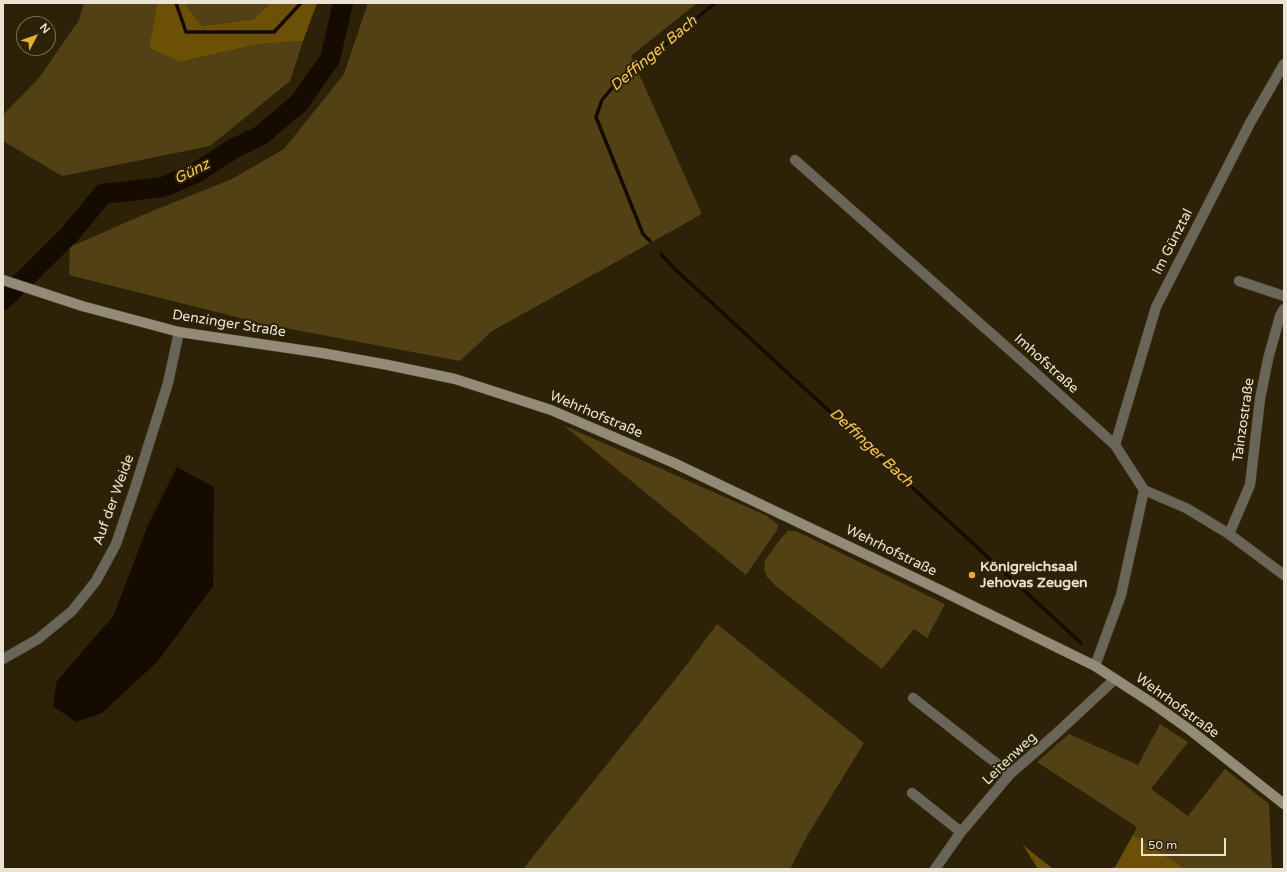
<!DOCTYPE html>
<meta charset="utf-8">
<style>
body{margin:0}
#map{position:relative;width:1287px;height:872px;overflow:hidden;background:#2d2207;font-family:"Varela Round",sans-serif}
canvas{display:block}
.frame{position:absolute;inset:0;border:4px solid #eae3d3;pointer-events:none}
.north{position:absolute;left:16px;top:16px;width:40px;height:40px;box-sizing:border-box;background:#2d2207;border:1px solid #796f59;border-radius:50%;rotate:49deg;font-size:11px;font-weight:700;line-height:16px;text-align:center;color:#eae3d3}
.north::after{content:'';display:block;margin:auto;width:14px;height:18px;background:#e0b034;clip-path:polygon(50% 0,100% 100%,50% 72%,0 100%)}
.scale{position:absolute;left:1141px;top:838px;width:85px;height:18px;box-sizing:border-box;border:2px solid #eae3d3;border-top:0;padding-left:5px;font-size:12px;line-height:14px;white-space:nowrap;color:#eae3d3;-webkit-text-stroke:3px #2d2207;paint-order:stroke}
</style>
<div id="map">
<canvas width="1287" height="872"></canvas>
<div class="frame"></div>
<div class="north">N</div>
<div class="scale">50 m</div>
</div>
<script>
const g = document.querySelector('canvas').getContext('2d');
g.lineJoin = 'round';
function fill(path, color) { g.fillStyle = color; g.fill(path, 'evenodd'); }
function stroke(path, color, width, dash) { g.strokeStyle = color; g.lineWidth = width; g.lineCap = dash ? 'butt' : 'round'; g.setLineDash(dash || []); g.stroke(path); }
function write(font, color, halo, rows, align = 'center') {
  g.font = font + ' "Varela Round",sans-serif'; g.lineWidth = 4; g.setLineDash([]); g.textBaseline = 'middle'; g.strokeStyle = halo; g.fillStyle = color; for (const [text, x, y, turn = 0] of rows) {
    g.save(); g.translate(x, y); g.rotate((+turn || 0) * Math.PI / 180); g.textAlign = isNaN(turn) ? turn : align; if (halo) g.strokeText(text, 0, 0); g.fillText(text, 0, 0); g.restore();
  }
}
fill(new Path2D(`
 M 84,3 L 157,3 L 149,48 L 180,62 L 259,44 L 303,41 L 290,81 L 210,146 L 62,176 L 3,141 L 3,115 L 39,78 L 79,20 Z
 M 184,3 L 270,3 L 254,19 L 201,26 Z
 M 368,3 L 697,3 L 631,56 L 702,214 L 492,331 L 460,361 L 264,324 L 69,275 L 70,247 L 145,214 L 232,179 L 284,149 L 344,74 Z
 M 563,425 L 767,516 L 778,525 L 777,530 L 746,575 Z
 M 788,531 L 796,531 L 945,604 L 927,638 L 914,629 L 882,669 L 777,587 L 767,577 L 764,569 L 765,560 L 781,538 Z
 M 717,624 L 864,743 L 807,836 L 790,869 L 523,869 L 685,667 Z
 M 1160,724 L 1188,742 L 1151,789 L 1188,816 L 1225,769 L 1269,804 L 1272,869 L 1186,869 L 1133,835 L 1137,827 L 1037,762 L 1069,734 L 1138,765 Z`), '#534116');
fill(new Path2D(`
 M 157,3 L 184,3 L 202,26 L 254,19 L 270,3 L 317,3 L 303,41 L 259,44 L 180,62 L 149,48 Z
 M 1133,835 L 1186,869 L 1108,869 L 1115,867 Z
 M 1023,845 L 1053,869 L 1038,869 Z`), '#6b5006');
fill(new Path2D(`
 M 177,467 L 214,487 L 213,586 L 158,661 L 102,713 L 76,722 L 53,706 L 57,681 L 114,615 L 148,525 Z`), '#160b00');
stroke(new Path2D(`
 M 176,3 L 186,32 L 274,32 L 301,3
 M 650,241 L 643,234 L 596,117 L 602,100 L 612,88 L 715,3
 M 661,254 L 676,270 L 1081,643`), '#160b00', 3.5);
stroke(new Path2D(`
 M 3,300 L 69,235 L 103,194 L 163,187 L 196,173 L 233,149 L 260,136 L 299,103 L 330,59 L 343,3`), '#160b00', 20);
const street = new Path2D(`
 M 795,160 L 1020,359 L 1115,445 L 1144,490 L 1186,508 L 1229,534 L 1284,575
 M 1239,281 L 1284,296
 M 1115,445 L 1156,307 L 1250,123 L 1284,64
 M 1229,534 L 1250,485 L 1260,399 L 1268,359 L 1280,316 L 1284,309
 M 3,659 L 38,639 L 72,611 L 96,581 L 116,544 L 136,485 L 168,383 L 179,332
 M 1095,666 L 1121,595 L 1144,490
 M 913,698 L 1010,774
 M 912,793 L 961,832
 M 935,869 L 961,832 L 1010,774 L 1057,733 L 1115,679`);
const secondary = new Path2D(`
 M 3,280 L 82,306 L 179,332 L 322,353 L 388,365 L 455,379 L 551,410 L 674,463 L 938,589 L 1095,666 L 1152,703 L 1190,730 L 1284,804`);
stroke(street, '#473d24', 11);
stroke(secondary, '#473d24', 11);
stroke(street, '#6a6559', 10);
stroke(secondary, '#938a77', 10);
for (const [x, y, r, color] of [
 [972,575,4,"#e0b034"]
]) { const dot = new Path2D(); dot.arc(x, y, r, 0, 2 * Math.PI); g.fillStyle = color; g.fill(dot); stroke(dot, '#2d2207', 1.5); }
write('14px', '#eae3d3', '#2d2207', [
 ["Im Günztal",1173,242,-63],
 ["Denzinger Straße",229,324,9],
 ["Imhofstraße",1046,364,42],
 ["Wehrhofstraße",596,415,23],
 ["Tainzostraße",1244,420,-82],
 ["Auf der Weide",114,500,-70],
 ["Wehrhofstraße",891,551,26],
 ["Wehrhofstraße",1177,706,36],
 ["Leitenweg",1010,759,-44]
]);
write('bold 14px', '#eae3d3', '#2d2207', [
 ["Königreichsaal",980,567],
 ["Jehovas Zeugen",980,583]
], 'left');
write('italic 15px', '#f7c653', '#2d2207', [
 ["Deffinger Bach",654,54,-40],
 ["Günz",192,172,-27],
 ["Deffinger Bach",871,448,43]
]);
</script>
